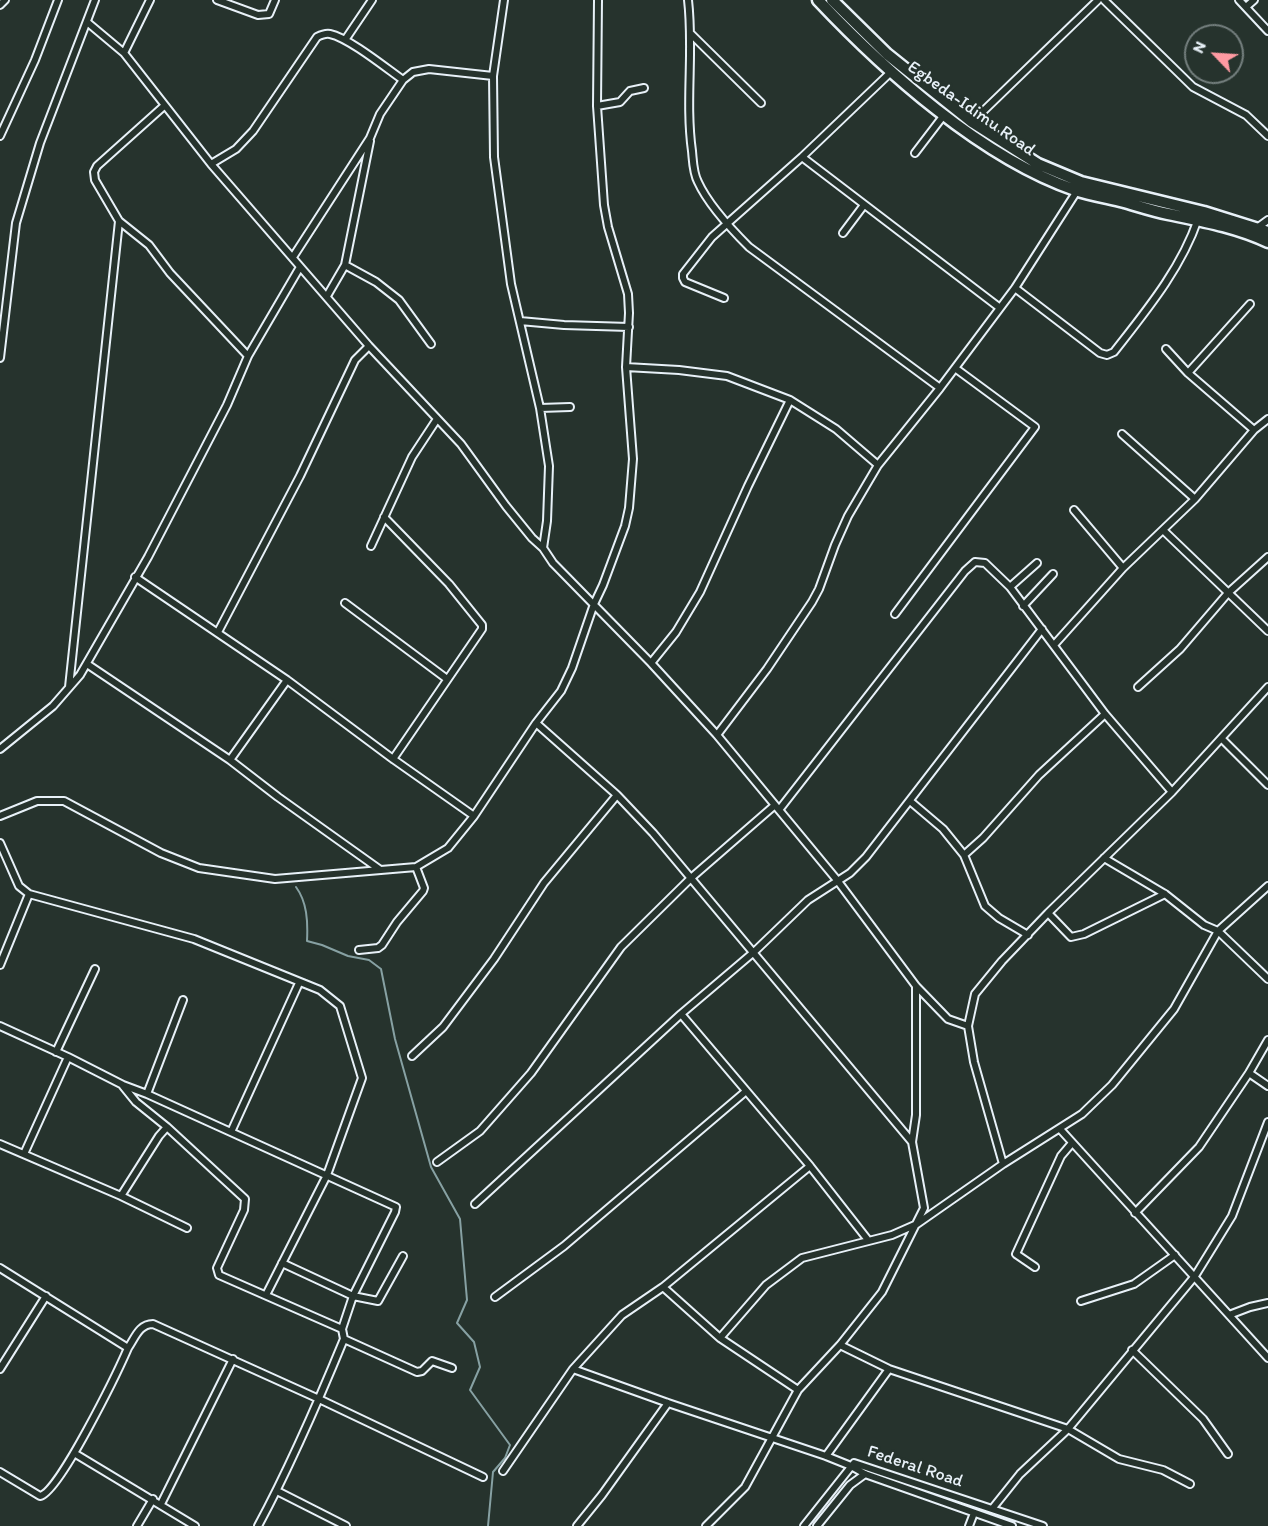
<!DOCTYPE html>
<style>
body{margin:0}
#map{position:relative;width:1268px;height:1526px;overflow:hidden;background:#26332d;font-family:Itim,sans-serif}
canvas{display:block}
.north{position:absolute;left:1184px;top:24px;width:60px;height:60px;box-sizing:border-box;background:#26332d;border:2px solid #747f7e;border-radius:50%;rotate:295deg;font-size:16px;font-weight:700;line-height:24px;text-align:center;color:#e8f1f8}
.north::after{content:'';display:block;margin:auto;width:21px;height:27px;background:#ff9aa2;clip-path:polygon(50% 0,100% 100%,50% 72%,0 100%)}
</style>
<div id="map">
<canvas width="1268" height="1526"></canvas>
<div class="north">N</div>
</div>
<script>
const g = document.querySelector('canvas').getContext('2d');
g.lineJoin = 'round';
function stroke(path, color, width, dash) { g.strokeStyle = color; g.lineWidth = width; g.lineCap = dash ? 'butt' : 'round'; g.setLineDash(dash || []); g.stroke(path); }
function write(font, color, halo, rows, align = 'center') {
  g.font = font + ' Itim,sans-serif'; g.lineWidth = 5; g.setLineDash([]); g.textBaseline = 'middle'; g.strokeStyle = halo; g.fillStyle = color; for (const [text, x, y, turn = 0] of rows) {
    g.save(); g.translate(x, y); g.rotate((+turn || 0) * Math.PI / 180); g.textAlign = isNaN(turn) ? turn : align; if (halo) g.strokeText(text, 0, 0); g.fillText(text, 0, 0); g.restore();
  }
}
stroke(new Path2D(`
 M 296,887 C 307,902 308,921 307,941 L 322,945 L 348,956 L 369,960 L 381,969 L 395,1039 L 431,1167 L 460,1219 L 467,1300 L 457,1323 L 474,1342 L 480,1367 L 470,1390 L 510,1445 L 505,1458 L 493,1472 L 488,1526`), '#87a1a3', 2);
const street = new Path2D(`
 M 217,0 L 258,15 L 269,14 L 275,0
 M 504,0 L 493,76 L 494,157 L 511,284 L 540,408 L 549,466 L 547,521 L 543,548
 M 688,0 C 694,50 685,101 692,151 C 693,161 693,173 698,182 C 708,204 732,230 749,247 L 940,388
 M 1104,0 L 1193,87 L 1246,115 L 1268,136
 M 1239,0 L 1268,31
 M 0,5 L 5,0
 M 1246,7 L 1254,0
 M 87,22 L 124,53 L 211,164 L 369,346 L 461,444 L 506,506 L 532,538 L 543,548 L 553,563 L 651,663 L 717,735 L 837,880 L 916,986 L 948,1019 L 968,1026
 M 690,33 L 761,103
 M 345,40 L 372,0
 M 124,53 L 150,0
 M 164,106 L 97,166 L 94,172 L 95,180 L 119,221 L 149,245 L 170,273 L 248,356
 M 597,106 L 620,102 L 630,91 L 644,88
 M 972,122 L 1098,0
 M 0,136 L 35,60 L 58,0
 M 915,153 L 944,115
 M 802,157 L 1000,308
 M 211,164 L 236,149 L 253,131 L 317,37 C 321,35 325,33 330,34 C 349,38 386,68 403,80
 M 1257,228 L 1268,220
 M 843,233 L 864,205
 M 293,257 L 370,138 L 380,114 L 403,80 L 413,72 L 429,69 L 493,76
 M 345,265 L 376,282 L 399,300 L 431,344
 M 1015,288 L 1100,353 L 1107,355 L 1114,352 C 1146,311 1181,269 1198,219
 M 327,296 L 345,265 L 370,141
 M 724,298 L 685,282 L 683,278 L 683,274 L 712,237 L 802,157 L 891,72
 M 520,321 L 564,325 L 629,327
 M 1166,349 L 1188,373 L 1254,430
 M 0,358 L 16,223 L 40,143 L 95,0
 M 626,367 L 679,370 L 727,376 L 790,400 L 836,429 L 878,465
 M 1188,373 L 1250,304
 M 540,408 L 570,407
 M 1122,434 L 1195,499
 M 1074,510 L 1123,568
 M 384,517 L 449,584 L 482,625 L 482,629 L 393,759
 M 1163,530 L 1268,631
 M 371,546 L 412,457 L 437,419
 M 135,577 L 287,680 L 393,759 L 474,816
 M 1010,587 L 1037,563
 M 345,603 L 447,679
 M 1023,606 L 1053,574
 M 895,614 L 1035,427 L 955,368
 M 218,632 L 300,476 L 355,360 L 369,346
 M 1054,645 L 1123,568 L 1195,499 L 1254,430 L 1268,419
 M 651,663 L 676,632 L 700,592 L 748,486 L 790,400
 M 87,664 L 230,760 L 278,797 L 379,869
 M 69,687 L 119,221
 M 1138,687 L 1180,649 L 1228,593 L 1268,557
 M 536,723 L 617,795 L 653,833 L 912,1142
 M 717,735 L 767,669 L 812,602 L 819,589 L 835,545 L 848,516 L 878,465 L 940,388 L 1015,288 L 1077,191
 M 1222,739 L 1268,785
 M 0,749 L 53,706 L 80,675 L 148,557 L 227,405 L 248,356 L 300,267
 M 230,760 L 287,680
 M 910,801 L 943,829 L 964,855 L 983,838 L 1039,775 L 1105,714
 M 779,810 L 965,571 L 975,562 L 985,563 L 1010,587 L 1105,714 L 1172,792
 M 0,816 L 37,801 L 64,801 L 161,853 L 199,868 L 275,879 L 416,867 L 448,848 L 474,816 L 536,723 L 561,691 L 572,668 L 594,604 L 603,585 L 625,526 L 629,508 L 633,459 L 626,367 L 629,313 L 628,294 L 608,227 L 604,205 L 597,106 L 598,0
 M 0,843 L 19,886 L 29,894 L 194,939 L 320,990 L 340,1006 L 362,1078 L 327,1175 L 266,1295
 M 964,855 L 985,906 L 999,918 L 1028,935
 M 1104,858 L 1165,894 L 1204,925 L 1218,931 L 1268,979
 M 1048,913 L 1071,937 L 1084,934 L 1165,894
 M 359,950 L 378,948 L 382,945 L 397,922 L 423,891 L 424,888 L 416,867
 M 0,965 L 29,894
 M 681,1014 L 810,1166 L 868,1240
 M 0,1026 L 68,1057 L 123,1085 L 147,1094 L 396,1207 L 395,1212 L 353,1296 L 342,1329 L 344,1339 C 318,1402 291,1465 258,1526
 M 56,1052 L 95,969
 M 412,1056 L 443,1027 L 494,959 L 544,883 L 617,795
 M 1249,1073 L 1268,1086
 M 123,1086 L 136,1102 L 167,1127 L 245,1199 L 244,1210 L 217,1268 L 219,1275 L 342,1329
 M 147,1094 L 183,1000
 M 1060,1129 L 1268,1358
 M 231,1132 L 299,983
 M 0,1144 L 121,1196 L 187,1228
 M 24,1154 L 68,1057
 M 437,1162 L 480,1131 L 531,1073 L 621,947 L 691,878 L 775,805
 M 1003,1164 L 974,1062 L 968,1026 L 975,994 L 1002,961 L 1048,913 L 1172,792 L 1268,687
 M 810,1166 L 663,1287 L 622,1315 L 573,1369 L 668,1403 L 826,1456 L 851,1466 L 865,1474 L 1012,1526
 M 121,1196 L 159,1136 L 167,1127
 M 475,1204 L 681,1014 L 754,952 L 808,900 L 850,873 L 866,857 L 1042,629
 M 1135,1213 L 1199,1147 L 1249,1073 L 1268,1040
 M 282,1263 L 353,1296 L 378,1301 L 403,1256
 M 1035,1267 L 1016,1254 L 1061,1156 L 1072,1143
 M 0,1268 L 128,1348 C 135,1338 139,1324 153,1324 L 319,1399 L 483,1477
 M 663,1287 L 720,1338 L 798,1390
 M 495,1297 L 564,1246 L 745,1092
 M 1081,1301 L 1134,1284 L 1175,1255
 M 1229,1315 L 1250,1307 L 1268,1303
 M 720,1338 L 766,1285 L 802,1258 L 892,1235 L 917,1224 L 1003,1164 L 1082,1114 L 1112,1085 L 1174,1009 L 1218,931 L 1268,886
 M 344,1339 L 417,1372 L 422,1371 L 432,1361 L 452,1368
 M 840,1345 L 889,1369 L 1068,1429 L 1119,1459 L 1163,1470 L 1190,1484
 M 1132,1350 L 1203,1419 L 1228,1454
 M 0,1369 L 46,1296
 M 74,1453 L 195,1526
 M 826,1456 L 889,1369
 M 503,1471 L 573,1369
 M 0,1472 L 40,1496 C 59,1493 118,1371 128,1348
 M 277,1491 L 346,1526
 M 161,1504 L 233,1359
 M 992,1509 L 1020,1474 L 1068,1429 L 1195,1276 L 1232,1216 L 1268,1122
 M 137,1526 L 153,1499
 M 577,1526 L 602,1495 L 668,1403
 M 706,1526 L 745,1487 L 798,1390 L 840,1345 L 882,1292 L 924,1208 L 912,1142 L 916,1115 L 916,986
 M 804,1526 L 854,1463 L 1043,1526
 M 817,1526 L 850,1485 L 865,1474
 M 969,1526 L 974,1513`);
const primary = new Path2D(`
 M 818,0 C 885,71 982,158 1075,190 C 1091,195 1108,198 1124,202 C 1138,206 1153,211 1168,214 C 1202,221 1236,227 1268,242
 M 832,0 L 887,54 L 972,122 L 1038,164 L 1081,182 L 1204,212 L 1268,232`);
stroke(street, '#e8f1f8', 10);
stroke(primary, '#e8f1f8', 15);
stroke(street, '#26332d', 6);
stroke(primary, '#26332d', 10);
write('18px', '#e8f1f8', '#26332d', [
 ["Egbeda-Idimu Road",971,109,35],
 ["Federal Road",915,1467,18]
]);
</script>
